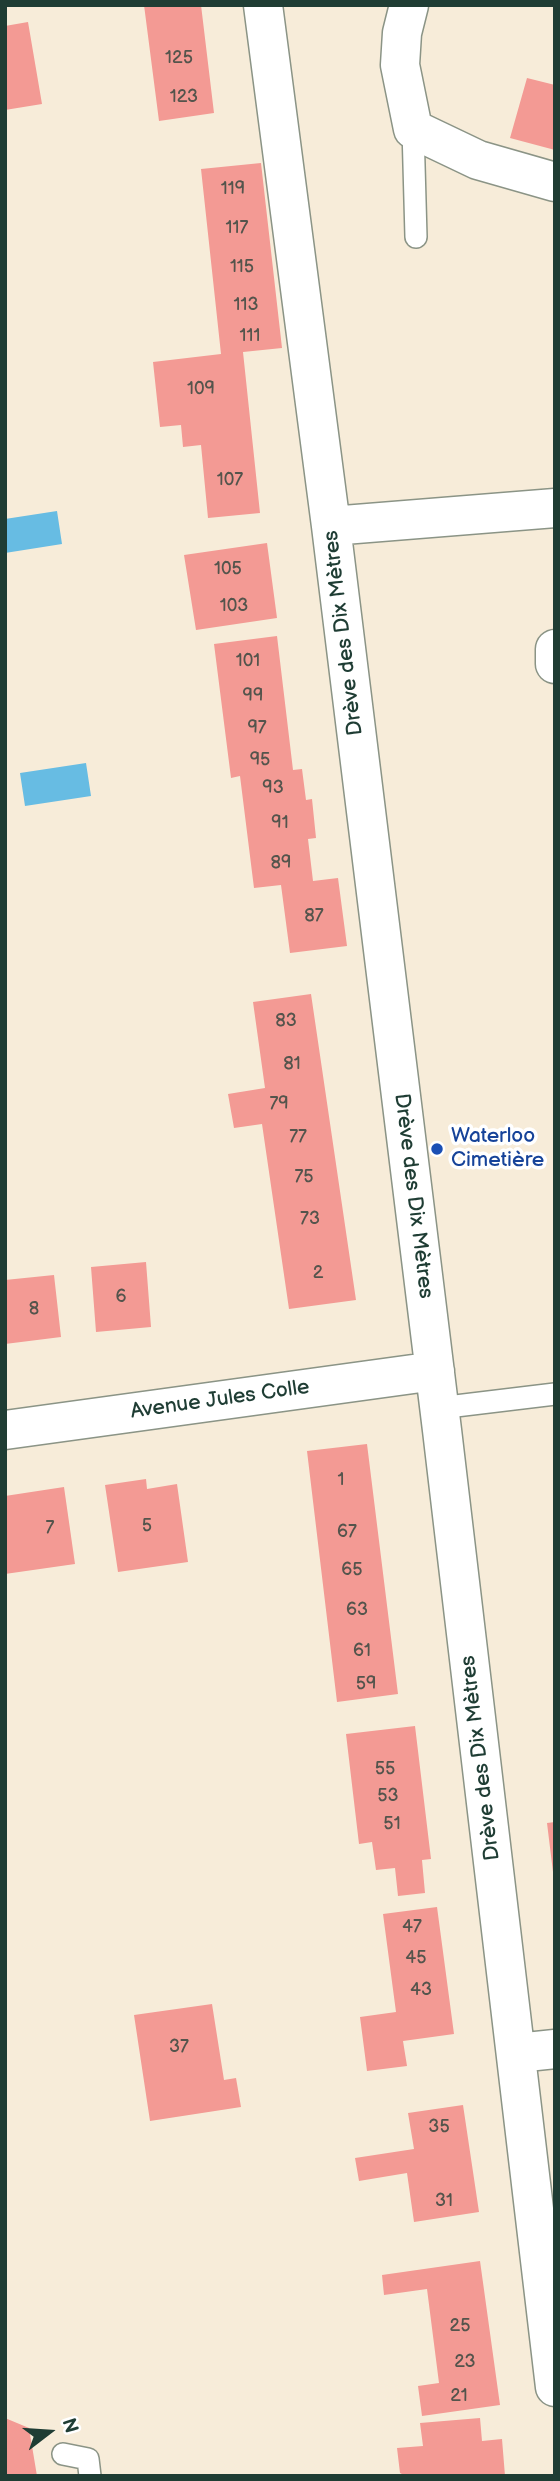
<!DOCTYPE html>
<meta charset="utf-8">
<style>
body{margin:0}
#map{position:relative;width:560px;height:2481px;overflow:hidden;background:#f7ecd9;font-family:"Balsamiq Sans",sans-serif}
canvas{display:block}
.frame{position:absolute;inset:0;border:7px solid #1f3d34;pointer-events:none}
.north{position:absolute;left:14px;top:2397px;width:70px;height:70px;-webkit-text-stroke:5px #fff;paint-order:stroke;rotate:73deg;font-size:19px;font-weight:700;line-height:28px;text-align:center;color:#1f3d34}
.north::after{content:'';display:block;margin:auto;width:24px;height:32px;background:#1f3d34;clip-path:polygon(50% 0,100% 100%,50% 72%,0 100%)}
</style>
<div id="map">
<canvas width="560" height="2481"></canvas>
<div class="frame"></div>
<div class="north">N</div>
</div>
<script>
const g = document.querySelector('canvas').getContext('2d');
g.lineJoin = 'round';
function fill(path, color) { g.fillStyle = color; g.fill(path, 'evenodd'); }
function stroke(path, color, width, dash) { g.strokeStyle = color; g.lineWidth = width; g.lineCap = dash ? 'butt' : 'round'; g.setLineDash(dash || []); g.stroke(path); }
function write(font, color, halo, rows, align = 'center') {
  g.font = font + ' "Balsamiq Sans",sans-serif'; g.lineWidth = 7; g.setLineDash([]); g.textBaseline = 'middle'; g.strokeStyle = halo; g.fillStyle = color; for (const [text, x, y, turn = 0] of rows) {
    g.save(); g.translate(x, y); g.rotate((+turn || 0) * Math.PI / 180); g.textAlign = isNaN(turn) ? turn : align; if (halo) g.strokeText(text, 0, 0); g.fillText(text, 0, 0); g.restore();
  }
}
fill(new Path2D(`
 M 57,511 L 62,544 L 5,553 L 5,519 Z
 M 86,763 L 91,796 L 25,806 L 20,773 Z`), '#67bce3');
fill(new Path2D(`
 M 144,5 L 201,5 L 214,113 L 159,121 Z
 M 28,22 L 42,104 L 5,110 L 5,26 Z
 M 527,78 L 555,85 L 555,150 L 510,138 Z
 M 261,163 L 282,348 L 243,352 L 260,513 L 208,518 L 201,445 L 183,447 L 181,425 L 160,427 L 153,362 L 221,354 L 201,169 Z
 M 267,543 L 277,618 L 196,630 L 184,555 Z
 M 277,636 L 293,770 L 302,769 L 306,800 L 312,799 L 316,838 L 308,839 L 313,881 L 338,878 L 347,946 L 290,953 L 281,885 L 254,888 L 240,776 L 231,778 L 214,644 Z
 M 311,994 L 356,1300 L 289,1309 L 262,1124 L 234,1128 L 228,1094 L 265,1088 L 253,1002 Z
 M 146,1262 L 151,1327 L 96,1332 L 91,1267 Z
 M 54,1275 L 61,1337 L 5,1344 L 5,1280 Z
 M 367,1444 L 398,1694 L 337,1702 L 307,1451 Z
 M 146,1479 L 147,1489 L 177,1484 L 188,1562 L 118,1572 L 105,1485 Z
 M 64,1487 L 75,1564 L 5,1574 L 5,1496 Z
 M 415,1726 L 431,1859 L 422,1860 L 425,1893 L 398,1896 L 395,1868 L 376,1870 L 372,1842 L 359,1844 L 346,1734 Z
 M 555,1822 L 555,1872 L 553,1872 L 547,1823 Z
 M 437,1907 L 454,2034 L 403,2041 L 407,2066 L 367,2071 L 360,2017 L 396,2012 L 383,1914 Z
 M 212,2004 L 224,2080 L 236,2078 L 241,2107 L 150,2121 L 134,2015 Z
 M 463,2105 L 479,2212 L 414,2222 L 407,2173 L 359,2181 L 355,2158 L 414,2149 L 408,2113 Z
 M 480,2261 L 500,2405 L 422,2416 L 418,2386 L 439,2383 L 427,2289 L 384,2295 L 382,2275 Z
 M 5,2418 L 29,2428 L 37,2476 L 5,2476 Z
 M 480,2418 L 482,2441 L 502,2439 L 505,2476 L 406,2476 L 400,2473 L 397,2448 L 423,2446 L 420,2423 Z`), '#f39a94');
const lane = new Path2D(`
 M 413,129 L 416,237
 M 439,1408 L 555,1394
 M 63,2454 L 88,2459 L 90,2476`);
const street = new Path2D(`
 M 263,5 L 331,526 L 442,1430 L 555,2387
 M 409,5 L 402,33 L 400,65 L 413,129 L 478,160 L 555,182
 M 331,526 L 555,508
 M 555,649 L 555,664
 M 5,1430 L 435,1371
 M 517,2053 L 555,2049`);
stroke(lane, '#8b9486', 24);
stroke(street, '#8b9486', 41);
stroke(lane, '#fff', 21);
stroke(street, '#fff', 38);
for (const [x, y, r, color] of [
 [437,1149,7,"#1a4fb4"]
]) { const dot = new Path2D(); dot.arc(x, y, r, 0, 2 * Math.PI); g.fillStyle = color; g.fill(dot); stroke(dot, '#fff', 2.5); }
write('18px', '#54544c', null, [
 ["125",179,58],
 ["123",184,97],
 ["119",233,189],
 ["117",237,228],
 ["115",242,267],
 ["113",246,305],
 ["111",250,336],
 ["109",201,389],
 ["107",230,480],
 ["105",228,569],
 ["103",234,606],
 ["101",248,661],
 ["99",253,696],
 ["97",257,728],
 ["95",260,760],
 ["93",273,788],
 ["91",280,823],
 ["89",281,863],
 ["87",314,916],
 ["83",286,1021],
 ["81",292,1064],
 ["79",279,1104],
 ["77",298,1137],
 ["75",304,1177],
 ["73",310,1219],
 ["2",318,1273],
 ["6",121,1297],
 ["8",34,1309],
 ["1",341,1480],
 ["5",147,1526],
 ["7",50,1528],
 ["67",347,1532],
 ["65",352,1570],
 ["63",357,1610],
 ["61",362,1651],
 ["59",366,1684],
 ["55",385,1769],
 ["53",388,1796],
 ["51",392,1824],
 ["47",412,1927],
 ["45",416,1958],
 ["43",421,1990],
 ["37",179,2047],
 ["35",439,2127],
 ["31",444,2201],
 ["25",460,2326],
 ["23",465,2362],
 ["21",459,2396]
]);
write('21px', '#1f3d34', '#fff', [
 ["Drève des Dix Mètres",344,633,-97],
 ["Drève des Dix Mètres",413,1196,83],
 ["Avenue Jules Colle",220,1400,-8],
 ["Drève des Dix Mètres",481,1758,-97]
]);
write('21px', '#164399', '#fff', [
 ["Waterloo",451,1137],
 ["Cimetière",451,1161]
], 'left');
</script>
